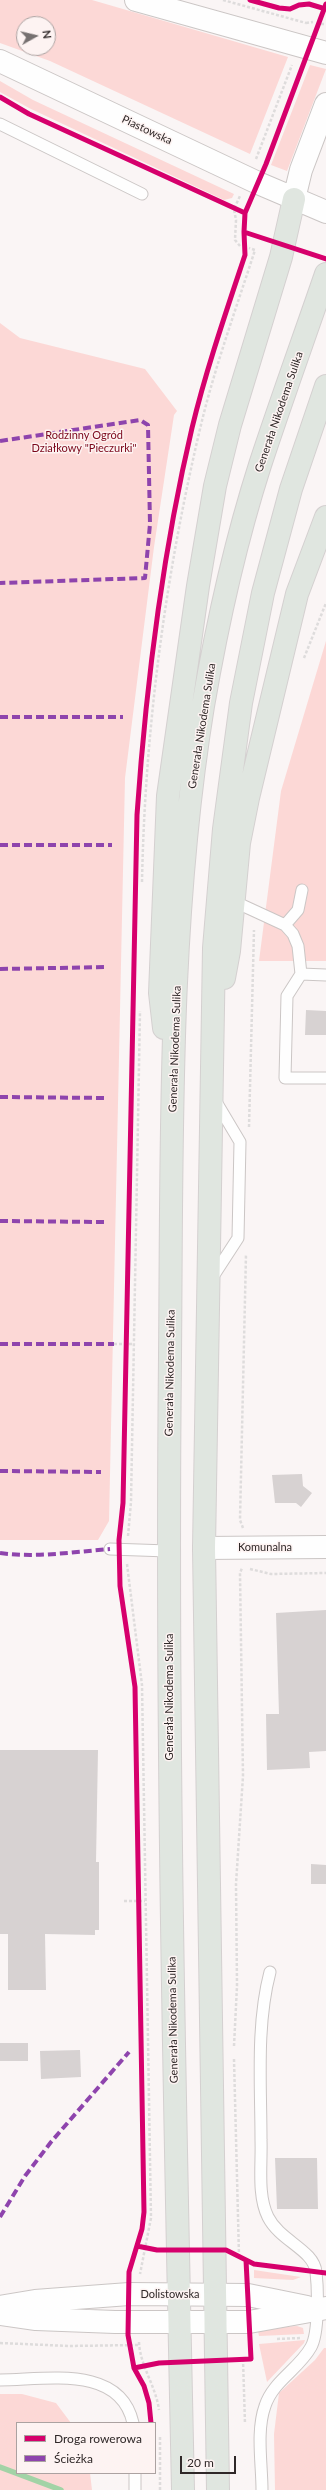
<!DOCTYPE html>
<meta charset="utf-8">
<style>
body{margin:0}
#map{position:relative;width:326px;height:2490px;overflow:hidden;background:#faf5f5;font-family:Lato,sans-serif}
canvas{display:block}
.legend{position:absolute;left:16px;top:2422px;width:140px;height:52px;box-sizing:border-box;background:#fdf3f2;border:1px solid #aba2a1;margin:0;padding:5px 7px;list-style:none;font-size:12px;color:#2f2828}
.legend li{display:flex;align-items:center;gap:8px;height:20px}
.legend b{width:20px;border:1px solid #aba2a1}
.north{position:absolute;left:16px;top:16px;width:40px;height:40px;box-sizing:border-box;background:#fdf3f2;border:1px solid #aba2a1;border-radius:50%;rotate:82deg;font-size:11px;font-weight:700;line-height:16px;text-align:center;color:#2f2828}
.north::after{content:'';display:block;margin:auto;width:14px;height:18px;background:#767070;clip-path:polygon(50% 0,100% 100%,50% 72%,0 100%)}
.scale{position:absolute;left:180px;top:2456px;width:56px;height:18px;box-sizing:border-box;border:2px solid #2f2828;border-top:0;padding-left:5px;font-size:12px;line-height:14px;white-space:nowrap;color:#2f2828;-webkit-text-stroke:3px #fdf3f2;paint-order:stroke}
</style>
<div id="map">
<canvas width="326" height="2490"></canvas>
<ul class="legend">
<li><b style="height:5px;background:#d6006c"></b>Droga rowerowa</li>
<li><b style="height:5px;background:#8e44ad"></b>Ścieżka</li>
</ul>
<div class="north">N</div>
<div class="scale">20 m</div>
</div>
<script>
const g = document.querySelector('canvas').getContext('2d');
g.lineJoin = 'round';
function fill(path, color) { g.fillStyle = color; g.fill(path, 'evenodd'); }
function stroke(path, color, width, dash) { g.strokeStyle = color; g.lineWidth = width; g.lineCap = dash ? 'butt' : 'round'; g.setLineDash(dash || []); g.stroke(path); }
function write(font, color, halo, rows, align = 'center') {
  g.font = font + ' Lato,sans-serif'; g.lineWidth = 3; g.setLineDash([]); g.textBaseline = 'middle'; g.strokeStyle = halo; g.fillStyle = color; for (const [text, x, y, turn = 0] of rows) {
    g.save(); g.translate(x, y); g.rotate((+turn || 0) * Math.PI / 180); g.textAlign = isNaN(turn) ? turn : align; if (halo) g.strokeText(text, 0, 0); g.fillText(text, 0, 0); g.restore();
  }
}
fill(new Path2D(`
 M 0,0 L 92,0 L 288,57 L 250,154 L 50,61 L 0,43 ZM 24,24 L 48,24 L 48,48 L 24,48 Z
 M 310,65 L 326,69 L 287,171 L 271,165 Z
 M 0,81 L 33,100 L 234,194 L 232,198 L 224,200 L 29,108 L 0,92 Z
 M 0,323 L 20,338 L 145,369 L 177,411 L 174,415 L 154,547 L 125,778 L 109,1521 L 98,1540 L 0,1540 Z
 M 326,641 L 326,961 L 259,961 L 281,791 Z
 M 254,2270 L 301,2277 L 293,2280 L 254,2278 Z
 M 297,2326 L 303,2328 L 304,2334 L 259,2336 L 258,2331 L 267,2328 Z
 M 305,2340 L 304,2343 L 267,2382 L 259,2344 Z
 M 324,2348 L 326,2348 L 326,2490 L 275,2490 L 274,2434 L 279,2393 L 315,2360 Z
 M 0,2394 L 22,2394 L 56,2403 L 71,2423 L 17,2423 L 17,2473 L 90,2473 L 92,2490 L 0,2490 Z`), '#fcd8d6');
stroke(new Path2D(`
 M 0,2467 L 61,2490`), '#a2d3a6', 5.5);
fill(new Path2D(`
 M 306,1010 L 326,1011 L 326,1035 L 305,1035 Z
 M 302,1474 L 303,1486 L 312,1493 L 301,1507 L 296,1503 L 275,1503 L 272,1475 Z
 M 326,1610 L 326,1751 L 309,1752 L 310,1768 L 267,1770 L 266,1714 L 279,1714 L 276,1613 Z
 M 0,1750 L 98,1750 L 96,1862 L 99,1862 L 99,1930 L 95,1930 L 95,1935 L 45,1934 L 46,1990 L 8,1990 L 8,1934 L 0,1934 Z
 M 311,1864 L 326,1865 L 326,1884 L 311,1884 Z
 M 0,2043 L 28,2043 L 28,2061 L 0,2061 Z
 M 80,2050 L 81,2077 L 41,2079 L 40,2051 Z
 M 275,2158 L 317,2158 L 318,2209 L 277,2209 Z`), '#d7d2d2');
const service = new Path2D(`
 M 0,124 L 142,194
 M 233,901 L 285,925 L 293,934 L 298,946 L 301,974 L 287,996 L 285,1078 L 326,1078
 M 285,925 L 298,910 L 302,890
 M 301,974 L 326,975
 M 212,1278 L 238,1238 L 240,1142 L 215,1100
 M 110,1549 L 168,1551
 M 0,2380 C 45,2380 120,2364 133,2423
 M 135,2473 L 135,2490
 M 262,2490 C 262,2464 256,2431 265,2406 C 273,2381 299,2369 311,2347 C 319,2333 318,2289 316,2272 C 314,2250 280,2241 268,2217 C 257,2195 262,2164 261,2140 C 261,2085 256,2025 270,1972`);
const minor = new Path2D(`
 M 204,1548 L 326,1547
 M 0,2307 L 35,2301 L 129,2294 L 248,2295 L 307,2307
 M 0,2314 L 36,2319 L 115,2322 L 249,2322 L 326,2308`);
const secondary = new Path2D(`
 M 136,0 L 326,53
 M 0,61 L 258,183 L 326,212
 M 294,199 L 301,170 L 326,104`);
const trunk = new Path2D(`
 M 224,978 L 229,951 L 239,843 L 248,798 L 297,594 L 326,517
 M 164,1028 L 160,993 L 168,796 L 198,586 L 215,486 L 230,425 L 281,257 L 294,199
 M 183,2490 C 175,2112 166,1734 170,1356 C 172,1139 168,920 203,706 C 217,625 235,543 260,465 C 281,401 304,338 326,274
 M 218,2490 L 204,1548 L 214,948 L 224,829 L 241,703 L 263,593 L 291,489 L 326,386`);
stroke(service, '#cbc6c5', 13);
stroke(minor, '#cbc6c5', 24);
stroke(secondary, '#cbc6c5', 24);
stroke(trunk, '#d4d0d0', 24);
stroke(new Path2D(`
 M 223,0 L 306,23
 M 306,23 L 313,22
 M 321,24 L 326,24
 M 256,159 L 292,65
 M 240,246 L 235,240 L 236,220 L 234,209 L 240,196
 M 304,658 L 326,603
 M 142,882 C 145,730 165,577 200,429 C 214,369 236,309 255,250 L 249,248
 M 249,1127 L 254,930
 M 114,1344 L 134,1344
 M 243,1528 L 240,1520 L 246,1254
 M 128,1536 L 131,1502 L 140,1011
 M 127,1564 L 142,1685 L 151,2218 L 140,2274
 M 250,1569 L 271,1574 L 326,1573
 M 124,1901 L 145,1901
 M 234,2046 L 237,1986 L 236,1884 L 243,1776 L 240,1573 L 242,1568
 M 234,2059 L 239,2256
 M 277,2339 L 300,2338
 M 139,2342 C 140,2366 156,2386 159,2410
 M 0,2343 L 69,2346 L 139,2345
 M 243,2359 L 245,2424
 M 160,2437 L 160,2490`), '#dedcdc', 2.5, [3, 2]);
stroke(service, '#fefefe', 11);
stroke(minor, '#fefefe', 22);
stroke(secondary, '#fefefe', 22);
stroke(trunk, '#e0e6e0', 22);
stroke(new Path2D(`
 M 0,441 L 140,420 L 148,425 L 150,524 L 145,578 L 0,583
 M 0,717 L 123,717
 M 0,845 L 112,845
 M 0,969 L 107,967
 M 0,1097 L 108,1098
 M 0,1221 L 105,1222
 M 0,1344 L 114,1344
 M 0,1471 L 101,1472
 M 0,1553 C 37,1558 72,1552 110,1549
 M 0,2217 L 25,2176 L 51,2142 L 129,2052`), '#8e44ad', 4, [8, 4]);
stroke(new Path2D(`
 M 250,0 L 279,8 L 290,9 L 299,5 L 309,4 L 326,9
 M 326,4 L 266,164 L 245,213 L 244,232 L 326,259
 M 0,97 L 29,114 L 245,213
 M 137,2246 L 157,2250 L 226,2250 L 254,2264 L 326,2273
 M 134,2368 L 159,2363 L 251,2359 L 246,2260
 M 151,2423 L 149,2403 L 144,2386 L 134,2368 L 128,2335 L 129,2272 L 142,2229 L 144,2212 L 135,1687 L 120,1586 L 119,1540 L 123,1503 L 137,815 C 146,685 162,555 192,428 C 206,370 226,312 245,255 L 244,232`), '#d6006c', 5);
write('11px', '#2f2828', '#fdf3f2', [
 ["Piastowska",147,130,25],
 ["Generała Nikodema Sulika",279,412,-71],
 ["Generała Nikodema Sulika",202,726,-81],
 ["Generała Nikodema Sulika",175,1049,-88],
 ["Generała Nikodema Sulika",170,1373,-89],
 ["Komunalna",265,1547],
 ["Generała Nikodema Sulika",169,1697,-90],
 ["Generała Nikodema Sulika",173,2020,-91],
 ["Dolistowska",170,2294]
]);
write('11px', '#7b061a', '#fdf3f2', [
 ["Rodzinny Ogród",84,435],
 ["Działkowy \"Pieczurki\"",84,448]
]);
</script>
